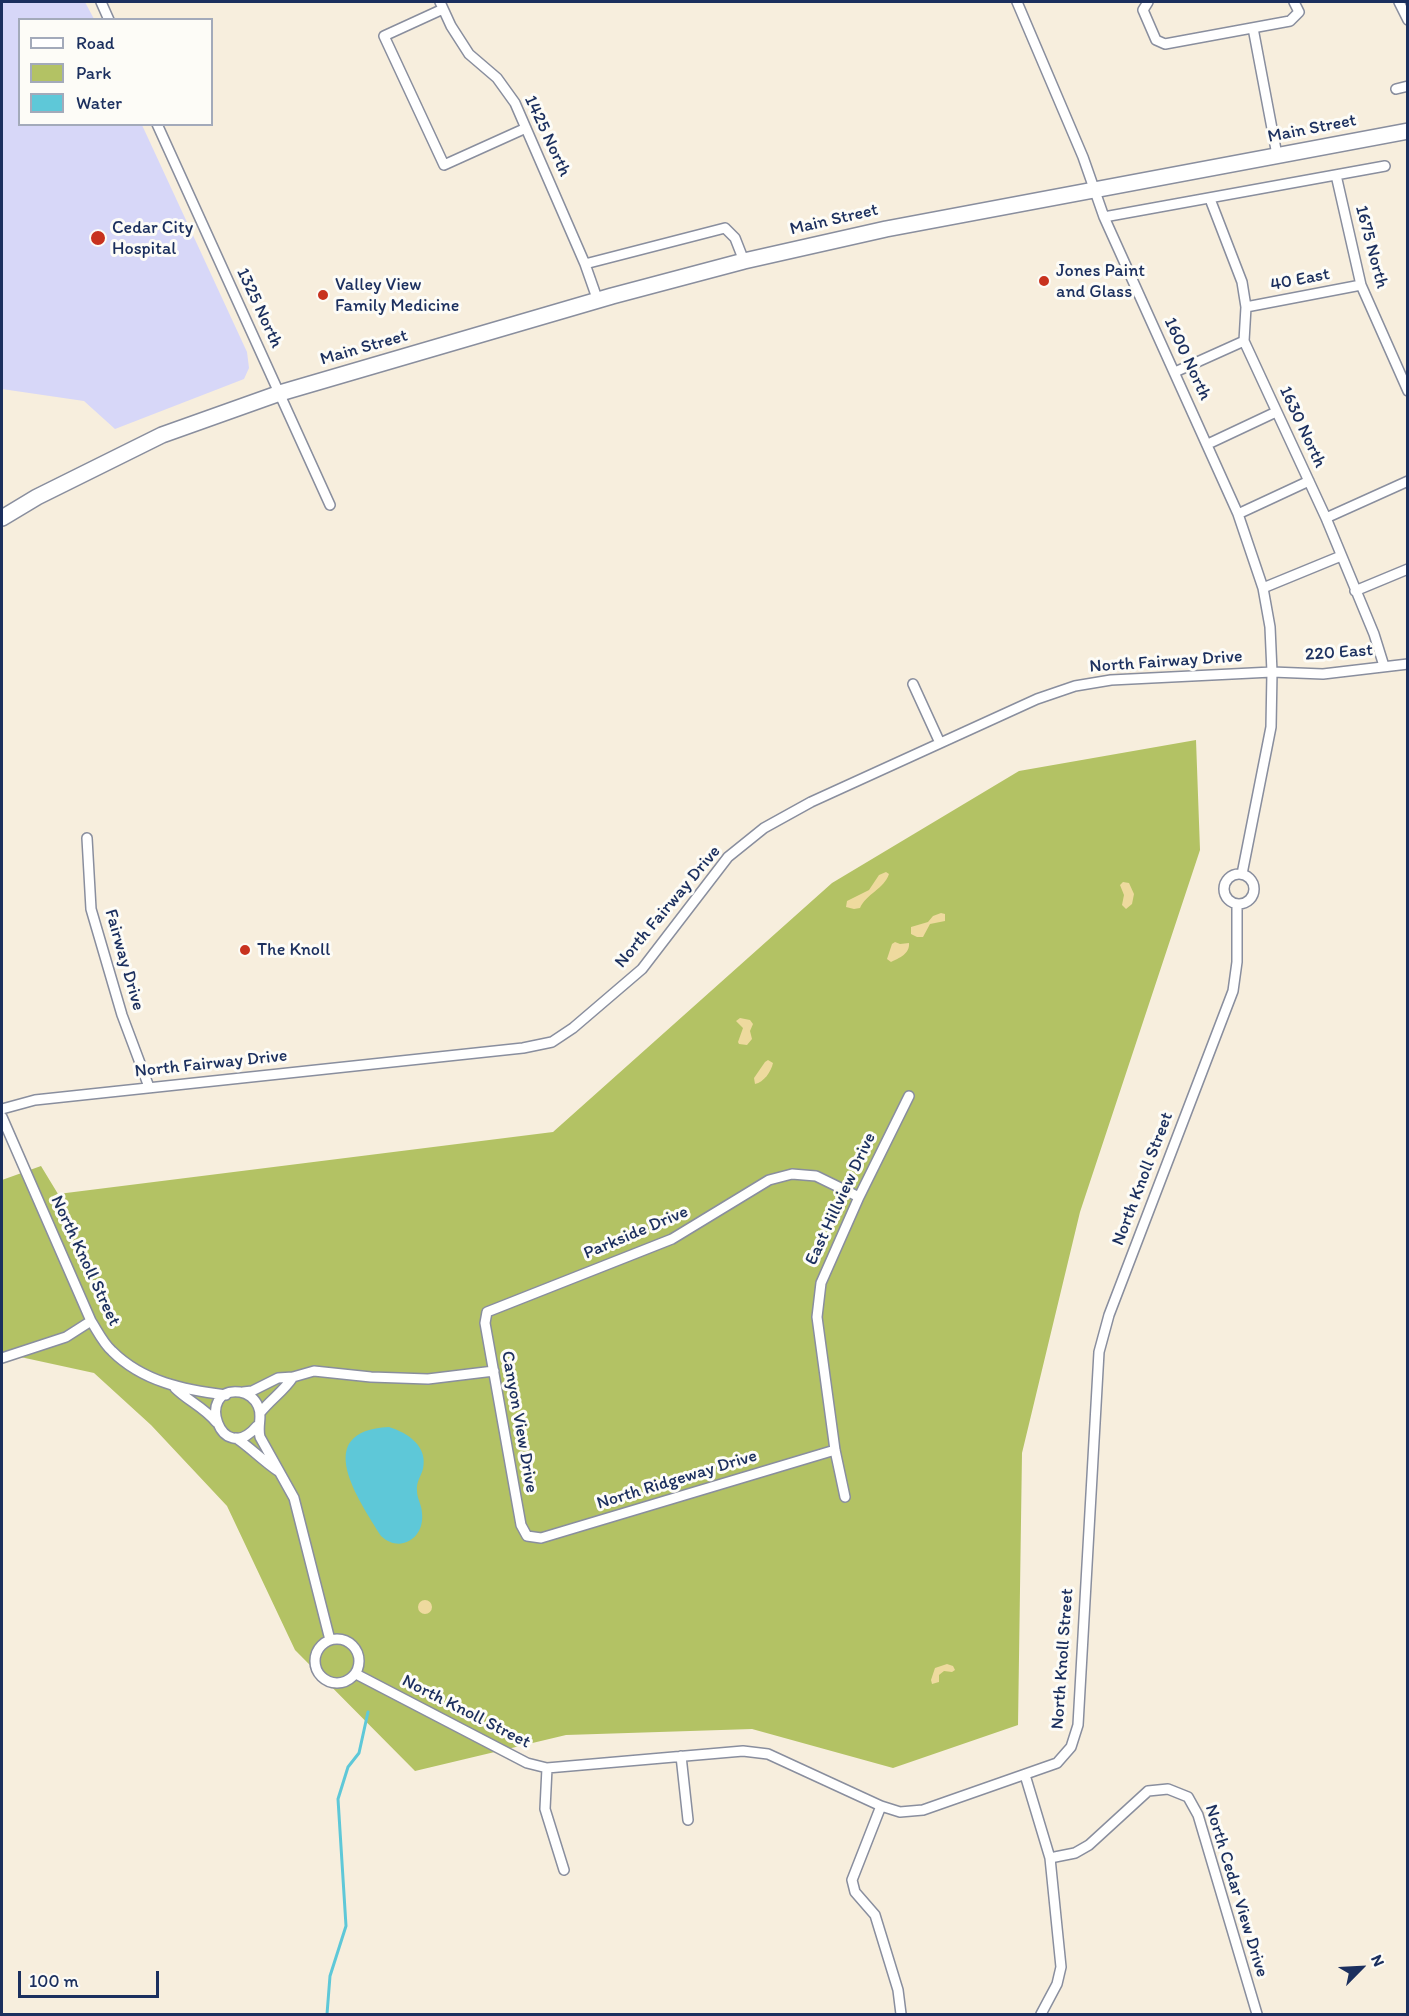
<!DOCTYPE html>
<style>
body{margin:0}
#map{position:relative;width:1409px;height:2016px;overflow:hidden;background:#f7eedd;font-family:Itim,sans-serif}
canvas{display:block}
.frame{position:absolute;inset:0;border:3px solid #1b2f5e;pointer-events:none}
.legend{position:absolute;left:18px;top:18px;width:195px;height:108px;box-sizing:border-box;background:#fdfcf7;border:2px solid #a3aaba;margin:0;padding:8px 10px;list-style:none;font-size:18px;color:#1b2f5e}
.legend li{display:flex;align-items:center;gap:12px;height:30px}
.legend b{width:30px;border:2px solid #a3aaba}
.north{position:absolute;left:1331px;top:1938px;width:60px;height:60px;-webkit-text-stroke:4px #fdfcf7;paint-order:stroke;rotate:66deg;font-size:16px;font-weight:700;line-height:24px;text-align:center;color:#1b2f5e}
.north::after{content:'';display:block;margin:auto;width:21px;height:27px;background:#1b2f5e;clip-path:polygon(50% 0,100% 100%,50% 72%,0 100%)}
.scale{position:absolute;left:18px;top:1971px;width:141px;height:27px;box-sizing:border-box;border:3px solid #1b2f5e;border-top:0;padding-left:8px;font-size:18px;line-height:21px;white-space:nowrap;color:#1b2f5e;-webkit-text-stroke:4px #fdfcf7;paint-order:stroke}
</style>
<div id="map">
<canvas width="1409" height="2016"></canvas>
<div class="frame"></div>
<ul class="legend">
<li><b style="height:8px;background:#fff"></b>Road</li>
<li><b style="height:16px;background:#b3c264"></b>Park</li>
<li><b style="height:16px;background:#5ec8d8"></b>Water</li>
</ul>
<div class="north">N</div>
<div class="scale">100 m</div>
</div>
<script>
const g = document.querySelector('canvas').getContext('2d');
g.lineJoin = 'round';
function fill(path, color) { g.fillStyle = color; g.fill(path, 'evenodd'); }
function stroke(path, color, width, dash) { g.strokeStyle = color; g.lineWidth = width; g.lineCap = dash ? 'butt' : 'round'; g.setLineDash(dash || []); g.stroke(path); }
function write(font, color, halo, rows, align = 'center') {
  g.font = font + ' Itim,sans-serif'; g.lineWidth = 6; g.setLineDash([]); g.textBaseline = 'middle'; g.strokeStyle = halo; g.fillStyle = color; for (const [text, x, y, turn = 0] of rows) {
    g.save(); g.translate(x, y); g.rotate((+turn || 0) * Math.PI / 180); g.textAlign = isNaN(turn) ? turn : align; if (halo) g.strokeText(text, 0, 0); g.fillText(text, 0, 0); g.restore();
  }
}
fill(new Path2D(`
 M 2,2 L 85,2 L 94,19 L 20,20 L 20,124 L 142,125 L 247,352 L 249,368 L 244,379 L 115,429 L 84,401 L 2,389 Z`), '#d7d7f8');
fill(new Path2D(`
 M 1196,740 L 1200,850 L 1080,1212 L 1022,1453 L 1018,1725 L 893,1768 L 752,1729 L 566,1735 L 415,1771 L 295,1650 L 227,1506 L 151,1425 L 94,1373 L 2,1353 L 2,1180 L 41,1166 L 58,1194 L 553,1132 L 832,883 L 1019,771 Z`), '#b3c264');
fill(new Path2D(`
 M 886,872 L 889,874 C 884,889 866,894 860,908 L 854,909 L 846,907 L 847,901 L 869,890 L 879,875 Z
 M 1123,882 L 1129,883 L 1134,894 L 1132,904 L 1126,909 L 1122,905 L 1124,895 L 1120,885 Z
 M 941,913 L 945,914 L 945,921 L 930,924 L 923,937 L 917,937 L 911,934 L 911,927 L 928,922 L 933,916 Z
 M 895,942 L 900,944 L 909,943 C 910,954 899,958 891,962 L 887,959 L 892,944 Z
 M 740,1018 L 750,1020 L 753,1024 L 750,1031 L 752,1039 L 747,1045 L 739,1044 L 738,1042 L 743,1028 L 736,1021 Z
 M 768,1060 L 773,1063 C 771,1072 764,1082 755,1084 L 754,1078 L 765,1062 Z
 M418 1607a7 7 0 1 1 14 0a7 7 0 1 1-14 0Z
 M 947,1664 L 953,1666 L 955,1670 L 952,1672 L 944,1671 L 939,1675 L 939,1682 L 932,1684 L 931,1680 L 935,1668 Z`), '#eeda9e');
fill(new Path2D(`
 M 389,1427 C 408,1433 428,1446 423,1469 C 421,1476 416,1482 417,1491 C 417,1498 422,1506 422,1513 C 425,1538 400,1554 381,1536 C 359,1500 310,1431 389,1427 Z`), '#5ec8d8');
stroke(new Path2D(`
 M 327,2014 L 330,1976 L 346,1926 L 338,1799 L 348,1767 L 359,1753 L 368,1712`), '#5ec8d8', 3);
const minor = new Path2D(`
 M 101,2 L 109,20
 M 440,2 L 451,26 L 469,54 L 497,78 L 515,103 L 585,264 L 598,301
 M 1017,2 L 1083,157 L 1104,217 L 1238,514 L 1263,588 L 1270,627 L 1272,672 L 1271,727 L 1242,874
 M 1148,2 L 1143,10 L 1156,40 L 1165,44 L 1290,21 L 1299,12 L 1294,2
 M 1399,2 L 1408,20
 M 443,9 L 384,36 L 444,165 L 526,128
 M 1253,28 L 1277,155
 M 1396,89 L 1408,86
 M 157,124 L 330,505
 M 1336,175 L 1361,285 L 1408,391
 M 1210,199 L 1242,282 L 1246,307 L 1244,341 L 1326,518 L 1374,634 L 1384,666
 M 1104,217 L 1385,166
 M 585,264 L 725,228 L 735,238 L 744,261
 M 1246,307 L 1361,285
 M 1175,372 L 1244,341
 M 1208,444 L 1276,412
 M 1238,514 L 1309,481
 M 1326,518 L 1408,481
 M 1263,588 L 1341,556
 M 1355,591 L 1408,569
 M 913,684 L 940,743
 M 87,838 L 91,909 L 122,1015 L 149,1087
 M1224 889a15 15 0 1 1 30 0a15 15 0 1 1-30 0Z
 M 2,1109 L 35,1100 L 523,1048 L 552,1042 L 573,1028 L 642,969 L 728,857 L 764,828 L 811,802 L 1037,699 L 1075,686 L 1111,680 L 1272,672 L 1323,674 L 1408,664
 M 2,1117 L 91,1321 C 97,1330 103,1343 112,1351 C 143,1382 185,1390 226,1395
 M 2,1358 L 66,1337 L 91,1321
 M 175,1388 C 188,1401 204,1407 216,1422
 M 243,1392 L 252,1391 L 278,1378 L 293,1377 L 314,1371 L 371,1377 L 428,1379 L 494,1371
 M 260,1413 C 270,1400 284,1391 293,1377
 M 257,1426 C 221,1469 194,1386 240,1392 C 248,1393 255,1399 258,1406 C 263,1416 257,1425 260,1437 L 294,1498 L 330,1640
 M 236,1438 C 251,1448 263,1461 278,1471
 M 835,1450 L 541,1538 L 527,1536 L 521,1525 L 485,1323 L 487,1312 L 672,1239 L 769,1180 L 792,1174 L 816,1176 L 859,1197
 M 845,1497 L 835,1450 L 817,1317 L 821,1283 L 859,1197 L 909,1096
 M315 1661a22 22 0 1 1 44 0a22 22 0 1 1-44 0Z
 M 356,1674 L 527,1763 L 547,1768 L 743,1751 L 768,1754 L 881,1806 L 900,1812 L 923,1810 L 1057,1763 L 1071,1747 L 1078,1725 L 1099,1352 L 1109,1315 L 1233,991 L 1237,962 L 1237,904
 M 681,1756 L 688,1820
 M 547,1768 L 545,1809 L 564,1870
 M 1025,1775 L 1050,1858 L 1061,1967 L 1057,1984 L 1041,2014
 M 881,1806 L 852,1880 L 855,1892 L 875,1915 L 898,1990 L 901,2014
 M 1050,1858 L 1075,1853 L 1089,1845 L 1148,1791 L 1168,1789 L 1188,1797 L 1198,1815 L 1257,2014`);
const primary = new Path2D(`
 M 2,518 L 37,497 L 162,435 L 280,393 L 612,296 L 744,261 L 886,229 L 1408,131`);
stroke(minor, '#898e9e', 12);
stroke(primary, '#898e9e', 18);
stroke(minor, '#fff', 9);
stroke(primary, '#fff', 15);
for (const [x, y, r, color] of [
 [98,238,8,"#c8321e"],
 [1044,281,6,"#c8321e"],
 [323,295,6,"#c8321e"],
 [245,950,6,"#c8321e"]
]) { const dot = new Path2D(); dot.arc(x, y, r, 0, 2 * Math.PI); g.fillStyle = color; g.fill(dot); stroke(dot, '#fdfcf7', 2); }
write('18px', '#1b2f5e', '#fdfcf7', [
 ["Main Street",1312,129,-11],
 ["1425 North",547,136,65],
 ["Main Street",834,220,-13],
 ["1675 North",1371,247,75],
 ["40 East",1300,280,-11],
 ["1325 North",259,308,65],
 ["Main Street",364,348,-16],
 ["1600 North",1187,359,65],
 ["1630 North",1302,427,65],
 ["220 East",1339,653,-4],
 ["North Fairway Drive",1166,662,-4],
 ["North Fairway Drive",668,907,-50],
 ["Fairway Drive",124,960,74],
 ["North Fairway Drive",211,1064,-6],
 ["North Knoll Street",1143,1179,-69],
 ["East Hillview Drive",841,1199,-65],
 ["Parkside Drive",636,1233,-23],
 ["North Knoll Street",85,1261,65],
 ["Canyon View Drive",519,1422,80],
 ["North Ridgeway Drive",677,1480,-17],
 ["North Knoll Street",1063,1659,-86],
 ["North Knoll Street",466,1712,27],
 ["North Cedar View Drive",1236,1891,73]
]);
write('18px', '#1b2f5e', '#fdfcf7', [
 ["Cedar City",112,228],
 ["Hospital",112,249],
 ["Jones Paint",1056,271],
 ["and Glass",1056,292],
 ["Valley View",335,285],
 ["Family Medicine",335,306],
 ["The Knoll",257,950]
], 'left');
</script>
